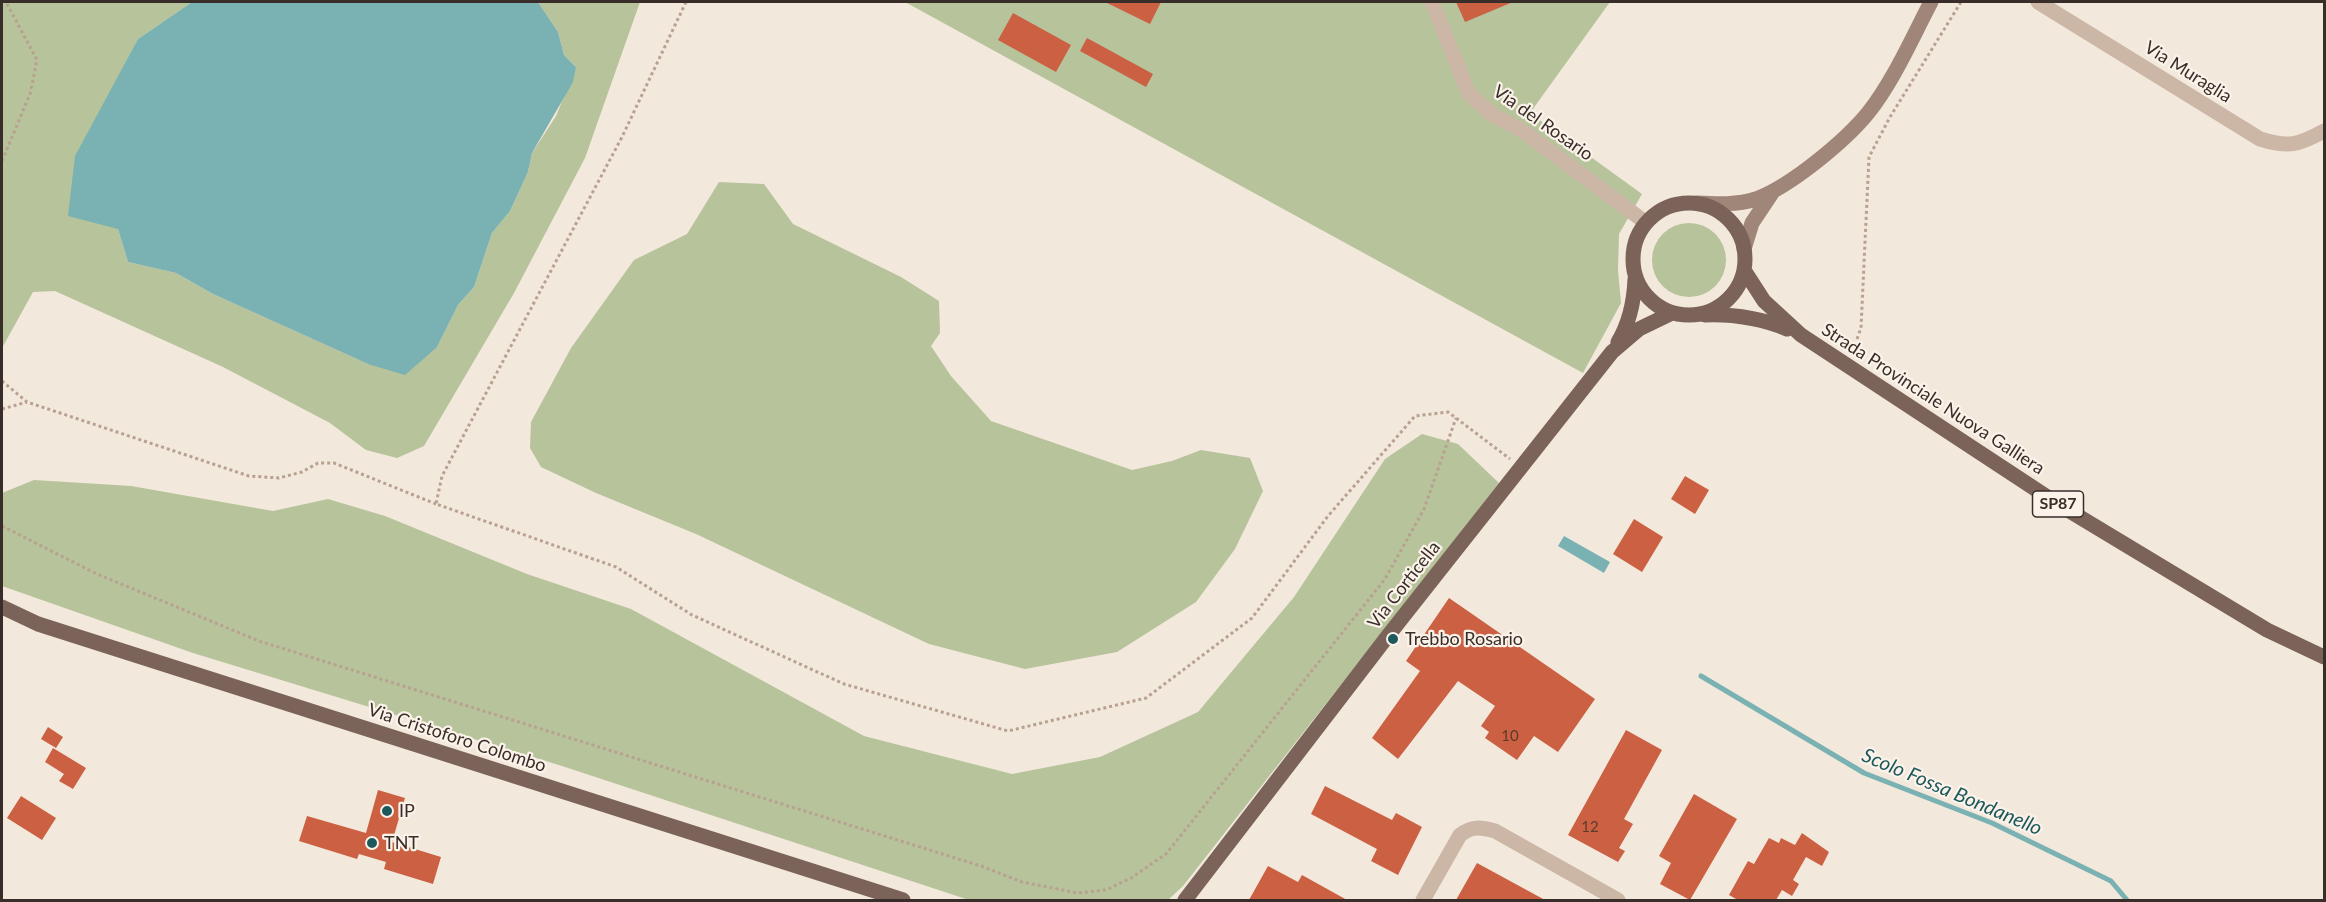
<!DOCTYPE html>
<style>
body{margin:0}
#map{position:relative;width:2326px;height:902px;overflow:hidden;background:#f3e8dc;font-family:Lato,sans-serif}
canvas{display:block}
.frame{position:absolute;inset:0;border:3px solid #382d28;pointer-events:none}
</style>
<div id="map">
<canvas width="2326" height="902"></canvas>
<div class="frame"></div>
</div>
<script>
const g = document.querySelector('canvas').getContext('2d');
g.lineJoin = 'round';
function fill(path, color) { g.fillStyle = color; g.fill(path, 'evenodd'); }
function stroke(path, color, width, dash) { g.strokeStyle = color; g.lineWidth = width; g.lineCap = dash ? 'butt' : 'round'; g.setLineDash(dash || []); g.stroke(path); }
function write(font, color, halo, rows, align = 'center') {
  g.font = font + ' Lato,sans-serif'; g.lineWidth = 4.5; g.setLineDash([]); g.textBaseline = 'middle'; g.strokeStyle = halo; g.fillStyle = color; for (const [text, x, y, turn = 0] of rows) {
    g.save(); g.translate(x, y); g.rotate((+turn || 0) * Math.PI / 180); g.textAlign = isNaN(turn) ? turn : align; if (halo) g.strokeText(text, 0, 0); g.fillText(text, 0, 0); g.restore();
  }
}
fill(new Path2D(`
 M 2,2 L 192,2 L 138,39 L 115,84 L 118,229 L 128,262 L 176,273 L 213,294 L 368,364 L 437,347 L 458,305 L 474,287 L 492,233 L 510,211 L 528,172 L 532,153 L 556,116 L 576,67 L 564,55 L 558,32 L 538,2 L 640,2 L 585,158 L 514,293 L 424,446 L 397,458 L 366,450 L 330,423 L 223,367 L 55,291 L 33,292 L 2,348 Z
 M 905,2 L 1610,2 L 1530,113 L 1642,194 L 1619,234 L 1618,270 L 1621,303 L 1583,373 Z
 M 719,182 L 764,184 L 793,224 L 901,277 L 939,301 L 940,333 L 931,346 L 951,376 L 991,421 L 1132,470 L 1172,461 L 1201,450 L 1250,458 L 1263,491 L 1235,549 L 1196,602 L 1117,652 L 1025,669 L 929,644 L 696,534 L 596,493 L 541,467 L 530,448 L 531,422 L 571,348 L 634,260 L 687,234 Z
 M1652 260a37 37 0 1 1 74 0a37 37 0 1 1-74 0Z
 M 1422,434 L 1458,444 L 1499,483 L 1183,886 L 1168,900 L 969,900 L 562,766 L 193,653 L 2,586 L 2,493 L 34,480 L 131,486 L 273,511 L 328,499 L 385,516 L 527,574 L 631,609 L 864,736 L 1012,774 L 1100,757 L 1198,712 L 1294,597 L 1385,459 Z`), '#b7c39b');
fill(new Path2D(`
 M 192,2 L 538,2 L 558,32 L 564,55 L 576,67 L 573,82 L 532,153 L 528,172 L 510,211 L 492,233 L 474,287 L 458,305 L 437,347 L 405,375 L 368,364 L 213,294 L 176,273 L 128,262 L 118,229 L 68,216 L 75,156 L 138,39 Z
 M 1564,536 L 1610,562 L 1604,573 L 1558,546 Z`), '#7ab1b2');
stroke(new Path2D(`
 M 1701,676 L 1864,773 L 1992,823 L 2111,881 L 2127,900`), '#7ab1b2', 5);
fill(new Path2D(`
 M 1105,2 L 1161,2 L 1150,24 Z
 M 1456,2 L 1513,2 L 1465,22 Z
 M 1013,13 L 1071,45 L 1056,72 L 998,40 Z
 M 1087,38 L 1153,74 L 1146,87 L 1080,51 Z
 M 1685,476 L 1709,490 L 1695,514 L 1671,499 Z
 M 1634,519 L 1663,537 L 1642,572 L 1613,554 Z
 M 1449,598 L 1595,699 L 1558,752 L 1534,736 L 1517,760 L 1485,738 L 1489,732 L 1481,726 L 1495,706 L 1458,681 L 1398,759 L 1372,738 L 1420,671 L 1406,661 Z
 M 48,727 L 63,737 L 56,748 L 41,739 Z
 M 1626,730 L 1662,750 L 1624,819 L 1633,824 L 1619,848 L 1625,851 L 1618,862 L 1568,835 Z
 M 53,748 L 86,768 L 73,789 L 59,781 L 64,774 L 45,762 Z
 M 1325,786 L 1392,820 L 1396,813 L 1422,827 L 1398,875 L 1371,861 L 1377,849 L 1311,814 Z
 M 378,790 L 405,798 L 392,842 L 441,857 L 433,884 L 384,869 L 386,862 L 359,854 L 357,859 L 299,841 L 307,816 L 366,833 Z
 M 1694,794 L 1737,819 L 1690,900 L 1660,884 L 1671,863 L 1659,856 Z
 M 21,796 L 56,818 L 42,840 L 7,818 Z
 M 1802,833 L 1829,852 L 1822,866 L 1806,857 L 1793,880 L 1799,884 L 1792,896 L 1782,890 L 1776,900 L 1738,900 L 1729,895 L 1748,861 L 1754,864 L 1769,838 L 1779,843 L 1781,838 L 1795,845 Z
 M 1477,863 L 1545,900 L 1456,900 Z
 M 1268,866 L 1298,882 L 1302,875 L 1347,900 L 1249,900 Z`), '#cb6042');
stroke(new Path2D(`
 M 686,2 L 622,137 L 442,476 L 436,504 L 616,567 L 692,615 L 844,684 L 1008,731 L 1146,698 L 1252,618 L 1328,516 L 1415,416 L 1448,412 L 1510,459
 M 2,161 L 30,94 L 37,60 L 6,2
 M 1857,339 L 1861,328 L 1869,157 L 1890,117 L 1961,2
 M 2,381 L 27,402 L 249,476 L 279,478 L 302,472 L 318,463 L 334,463 L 436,504
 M 2,409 L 27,402
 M 2,526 L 97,574 L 259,641 L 981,866 L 1022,882 L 1078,893 L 1106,890 L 1131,878 L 1166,854 L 1385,579 L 1424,509 L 1456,418`), '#b8a191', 3, [3, 3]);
stroke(new Path2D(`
 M 1432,2 L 1469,94 L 1493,115 L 1523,131 L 1645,222
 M 2038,2 L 2260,139 C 2289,148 2298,145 2324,131
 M 1423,900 L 1460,835 C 1472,826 1480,827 1495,831 L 1618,900`), '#ccb7a7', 15);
stroke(new Path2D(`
 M 1697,203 C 1717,204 1737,205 1756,199 C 1791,186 1845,141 1868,113 C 1894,80 1912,38 1931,2
 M 1744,249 L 1752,223 L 1772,193`), '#a08679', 15);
stroke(new Path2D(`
 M1633 259a56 56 0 1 1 112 0a56 56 0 1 1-112 0Z
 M 1744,270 L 1764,301 L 1801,335 L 2058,504 L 2267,630 L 2324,657
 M 1705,315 C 1734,314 1760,318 1787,329
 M 1618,342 C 1630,322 1634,302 1635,279
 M 2,607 L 38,624 L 903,900
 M 1185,900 L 1387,637 L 1612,352 L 1639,329 L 1672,313`), '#7b6359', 15);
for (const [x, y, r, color] of [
 [1393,639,6,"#1c595c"],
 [387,811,6,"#1c595c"],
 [372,843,6,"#1c595c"]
]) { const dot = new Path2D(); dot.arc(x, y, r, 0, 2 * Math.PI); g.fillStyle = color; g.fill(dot); stroke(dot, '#fbf2e9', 2); }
write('15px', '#5d3a2e', null, [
 ["10",1510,736],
 ["12",1590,827]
]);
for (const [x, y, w] of [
 [2058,504,51]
]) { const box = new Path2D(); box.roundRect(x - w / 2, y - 13, w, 26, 4.5); g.fillStyle = '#fbf2e9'; g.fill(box); stroke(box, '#382d28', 1.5); }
write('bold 16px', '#382d28', null, [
 ["SP87",2058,504]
]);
write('18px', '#382d28', '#fbf2e9', [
 ["Via Muraglia",2188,72,32],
 ["Via del Rosario",1543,123,35],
 ["Strada Provinciale Nuova Galliera",1933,399,33],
 ["Via Corticella",1404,585,-52],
 ["Via Cristoforo Colombo",457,738,18]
]);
write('18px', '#382d28', '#fbf2e9', [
 ["Trebbo Rosario",1405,639],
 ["IP",399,811],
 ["TNT",384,843]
], 'left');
write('italic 20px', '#1c595c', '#fbf2e9', [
 ["Scolo Fossa Bondanello",1952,792,23]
]);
</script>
